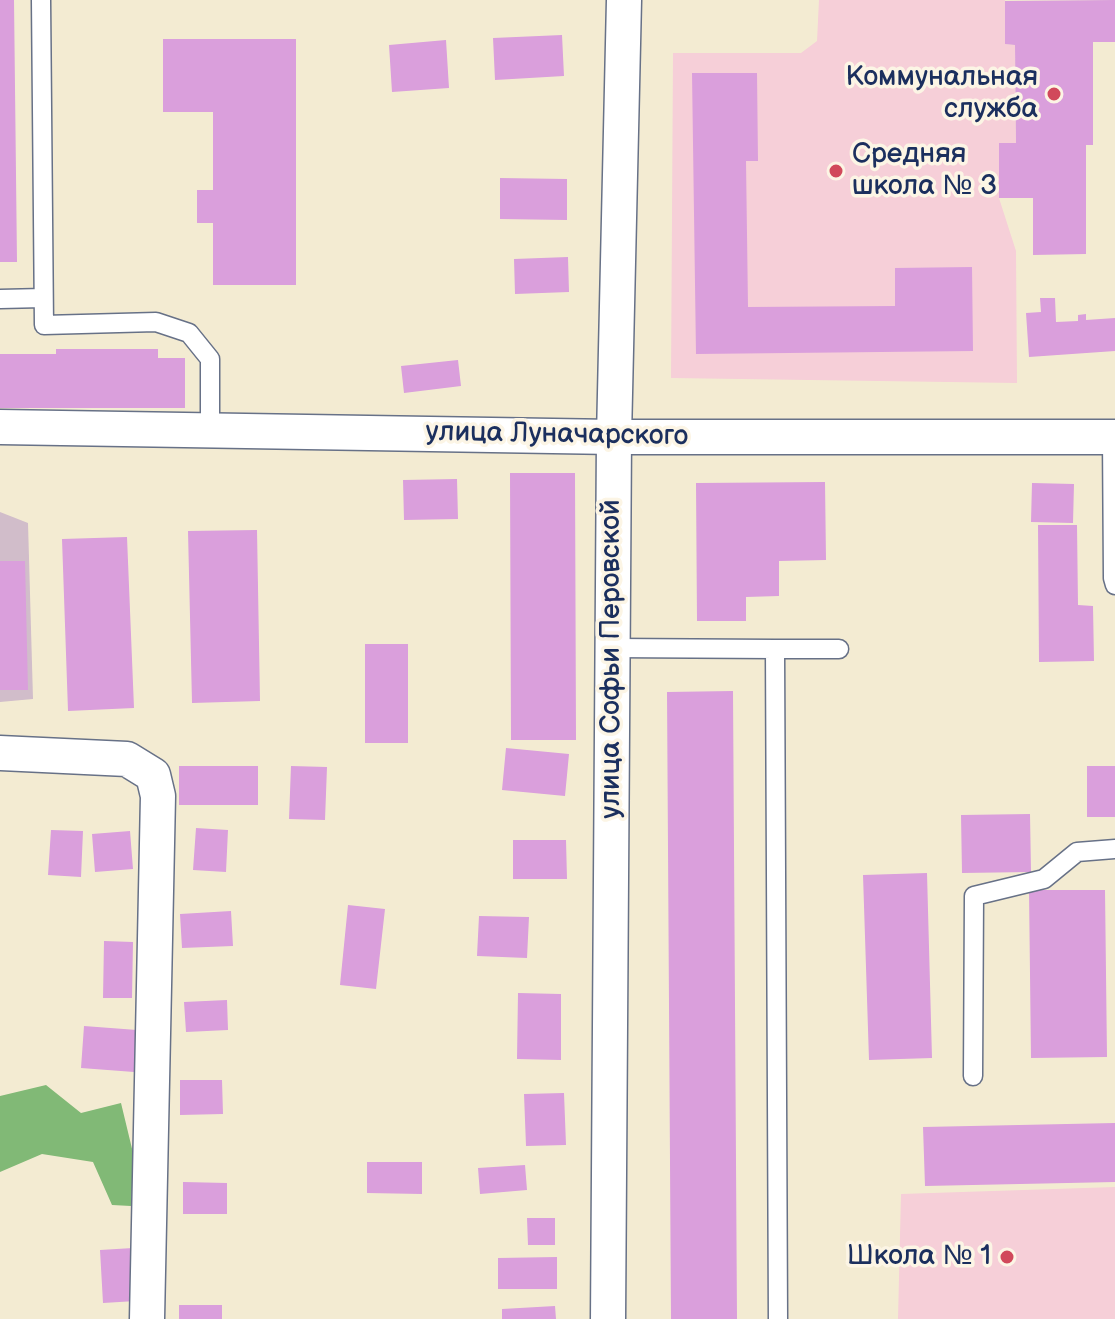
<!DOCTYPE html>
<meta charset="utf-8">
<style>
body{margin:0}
canvas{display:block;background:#f3ebd2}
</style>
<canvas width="1115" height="1319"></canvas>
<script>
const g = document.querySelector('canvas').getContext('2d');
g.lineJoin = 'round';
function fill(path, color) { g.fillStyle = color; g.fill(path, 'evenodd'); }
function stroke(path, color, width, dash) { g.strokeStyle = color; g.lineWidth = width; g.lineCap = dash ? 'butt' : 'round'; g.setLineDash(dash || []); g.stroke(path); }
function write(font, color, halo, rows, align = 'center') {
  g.font = font + ' "Balsamiq Sans",sans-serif'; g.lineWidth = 7; g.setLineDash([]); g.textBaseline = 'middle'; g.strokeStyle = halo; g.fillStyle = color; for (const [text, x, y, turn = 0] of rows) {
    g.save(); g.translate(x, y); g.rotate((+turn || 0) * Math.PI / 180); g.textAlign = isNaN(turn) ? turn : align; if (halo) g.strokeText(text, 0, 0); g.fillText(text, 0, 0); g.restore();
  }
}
fill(new Path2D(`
 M 819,0 L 1005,0 L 1005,44 L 1015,45 L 1016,143 L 999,143 L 999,198 L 1016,251 L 1017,383 L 671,378 L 673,53 L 801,53 L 817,41 Z
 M 1115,1187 L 1115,1319 L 898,1319 L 901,1194 Z`), '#f6cfd8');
fill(new Path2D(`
 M 0,512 L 28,523 L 33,699 L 0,702 Z`), '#d1bdca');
fill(new Path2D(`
 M 46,1085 L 81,1113 L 121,1103 L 134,1157 L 131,1206 L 112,1205 L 93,1162 L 42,1154 L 0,1172 L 0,1096 Z`), '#81b976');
fill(new Path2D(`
 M 0,0 L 14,0 L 17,262 L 0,262 Z
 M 1115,0 L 1115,42 L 1093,42 L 1093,145 L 1086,145 L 1086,254 L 1033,255 L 1033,198 L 999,198 L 999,143 L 1016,143 L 1015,45 L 1005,44 L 1005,1 Z
 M 562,35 L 564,76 L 495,80 L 493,38 Z
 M 163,39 L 296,39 L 296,285 L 213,285 L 213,223 L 197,223 L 197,190 L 213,190 L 213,112 L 163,112 Z
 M 446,40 L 449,88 L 392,92 L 389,45 Z
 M 692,73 L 757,73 L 758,161 L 746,161 L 748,307 L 895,306 L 895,268 L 972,267 L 973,351 L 696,354 Z
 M 500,178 L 567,179 L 567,220 L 500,219 Z
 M 568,257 L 569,292 L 515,294 L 514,259 Z
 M 1040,298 L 1055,298 L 1056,322 L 1078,321 L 1078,315 L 1086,314 L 1086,320 L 1115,318 L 1115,351 L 1029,357 L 1026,313 L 1041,312 Z
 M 56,349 L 158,349 L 158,358 L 185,358 L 185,408 L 0,408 L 0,354 L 56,354 Z
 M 458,360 L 461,386 L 404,393 L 401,366 Z
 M 510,473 L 575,473 L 576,740 L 511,740 Z
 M 457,479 L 458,519 L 404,520 L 403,480 Z
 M 825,482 L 826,560 L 779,561 L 779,596 L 746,597 L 746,621 L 697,621 L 696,483 Z
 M 1032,483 L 1074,484 L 1073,523 L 1031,522 Z
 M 1038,525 L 1077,525 L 1078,605 L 1093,606 L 1094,661 L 1039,662 Z
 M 257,530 L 260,701 L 192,703 L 188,531 Z
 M 127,537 L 134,708 L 68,711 L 62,539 Z
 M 0,561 L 25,561 L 28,690 L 0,690 Z
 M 365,644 L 408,644 L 408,743 L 365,743 Z
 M 733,691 L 737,1319 L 671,1319 L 667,692 Z
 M 506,748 L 569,754 L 565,796 L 502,790 Z
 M 179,766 L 258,766 L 258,805 L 179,805 Z
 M 291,766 L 327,767 L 325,820 L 289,819 Z
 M 1087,766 L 1115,766 L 1115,817 L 1087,817 Z
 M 1030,814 L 1031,872 L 962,873 L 961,815 Z
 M 196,828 L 228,830 L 226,872 L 193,870 Z
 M 51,830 L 83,831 L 81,877 L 48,875 Z
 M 130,831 L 133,869 L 95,872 L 92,834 Z
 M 513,840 L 566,840 L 567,879 L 513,879 Z
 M 927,873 L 932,1058 L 869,1060 L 863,875 Z
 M 1029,890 L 1105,890 L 1107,1057 L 1031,1058 Z
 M 348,905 L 385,909 L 376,989 L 340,985 Z
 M 231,911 L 233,946 L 182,948 L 180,914 Z
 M 479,916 L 529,917 L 527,958 L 477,956 Z
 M 104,941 L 133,942 L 132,998 L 103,998 Z
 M 518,993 L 561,994 L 561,1060 L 517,1059 Z
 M 227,1000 L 228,1030 L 186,1032 L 184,1002 Z
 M 84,1026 L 137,1030 L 134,1072 L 81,1068 Z
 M 180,1080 L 222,1080 L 223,1114 L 180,1115 Z
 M 564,1093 L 566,1145 L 526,1146 L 524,1094 Z
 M 1115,1123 L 1115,1182 L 925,1186 L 923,1127 Z
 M 367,1162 L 422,1162 L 422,1194 L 367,1193 Z
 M 525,1165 L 527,1190 L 480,1194 L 478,1168 Z
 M 183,1182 L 227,1183 L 227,1214 L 183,1214 Z
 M 527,1218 L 555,1218 L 555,1245 L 528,1245 Z
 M 133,1248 L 136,1301 L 103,1303 L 100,1250 Z
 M 557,1257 L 557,1289 L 498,1289 L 498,1258 Z
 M 179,1305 L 222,1305 L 222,1319 L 179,1319 Z
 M 555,1306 L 556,1319 L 502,1319 L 502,1309 Z`), '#da9fdc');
const service = new Path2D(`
 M 41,0 L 44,325 L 156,322 L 189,333 L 210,359 L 210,431
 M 0,299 L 43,298
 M 1112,437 L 1113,578 L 1115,585
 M 612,648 L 775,649
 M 973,1076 L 974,896 L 1044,879 L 1077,852 L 1115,849
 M 778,1319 L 775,649 L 839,649`);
const minor = new Path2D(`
 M 0,427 L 614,437 L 1115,437
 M 0,753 L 127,759 L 153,775 L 158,796 L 147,1319
 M 608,1319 L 614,437 L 624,0`);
stroke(service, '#677187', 21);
stroke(minor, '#677187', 37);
stroke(service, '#fff', 18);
stroke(minor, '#fff', 34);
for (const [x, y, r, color] of [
 [1054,94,8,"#d1495b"],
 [836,171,8,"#d1495b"],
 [1007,1257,8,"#d1495b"]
]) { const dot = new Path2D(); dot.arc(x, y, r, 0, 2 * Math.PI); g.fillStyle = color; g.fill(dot); stroke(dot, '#fcf5e5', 3); }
write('28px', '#1b2f5e', '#fcf5e5', [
 ["Коммунальная",1038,78],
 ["служба",1038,110],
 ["Средняя",852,155,"left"],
 ["школа № 3",852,187,"left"],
 ["Школа № 1",991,1257]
], 'right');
write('28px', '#1b2f5e', '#fcf5e5', [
 ["улица Луначарского",557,435,1],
 ["улица Софьи Перовской",612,659,-90]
]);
</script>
